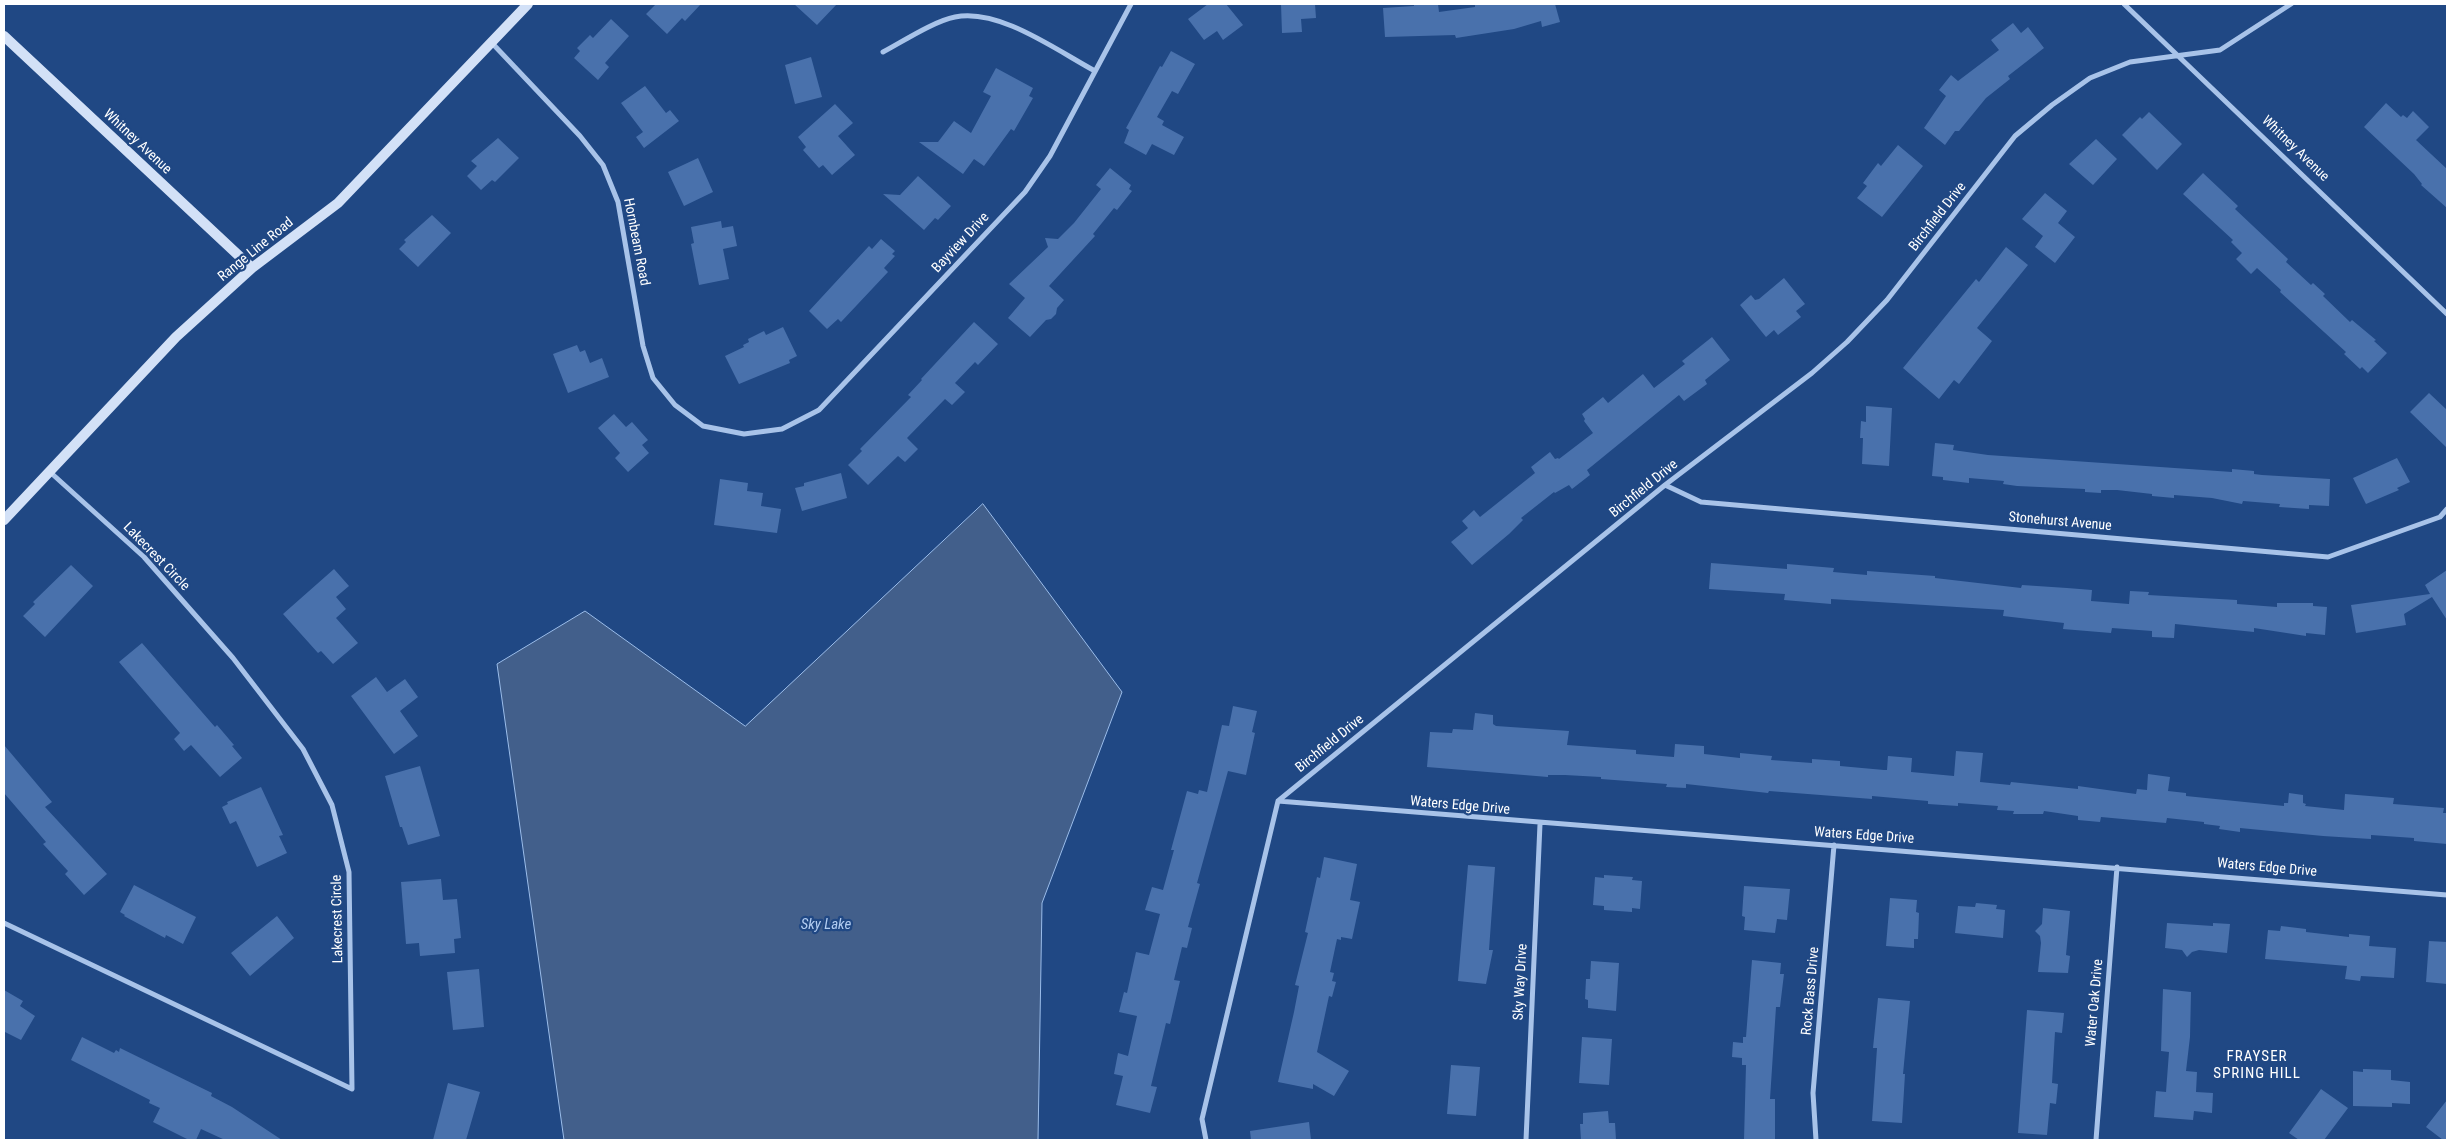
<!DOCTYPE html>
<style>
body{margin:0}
#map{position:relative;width:2451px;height:1144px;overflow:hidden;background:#204884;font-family:"Roboto Condensed",sans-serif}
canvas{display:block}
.frame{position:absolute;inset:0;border:5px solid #fff;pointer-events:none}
</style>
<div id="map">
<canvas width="2451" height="1144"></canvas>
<div class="frame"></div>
</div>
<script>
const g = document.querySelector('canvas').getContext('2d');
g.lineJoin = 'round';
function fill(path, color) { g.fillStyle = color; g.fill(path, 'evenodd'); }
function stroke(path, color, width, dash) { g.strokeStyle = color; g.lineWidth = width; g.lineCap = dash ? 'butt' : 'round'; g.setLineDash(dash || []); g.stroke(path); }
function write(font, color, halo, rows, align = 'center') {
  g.font = font + ' "Roboto Condensed",sans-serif'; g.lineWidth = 4.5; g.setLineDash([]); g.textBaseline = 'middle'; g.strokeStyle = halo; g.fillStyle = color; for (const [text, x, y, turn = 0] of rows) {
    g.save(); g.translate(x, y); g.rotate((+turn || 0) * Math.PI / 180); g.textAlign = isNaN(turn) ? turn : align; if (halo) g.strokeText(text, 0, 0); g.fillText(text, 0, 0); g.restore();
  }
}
const water = new Path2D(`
 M 983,504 L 1122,692 L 1042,903 L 1038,1140 L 564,1140 L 497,664 L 585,611 L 745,726 Z`);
fill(water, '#425f8b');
stroke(water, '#9bbdea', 1);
fill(new Path2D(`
 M 656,4 L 701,4 L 685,21 L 682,18 L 667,34 L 646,14 Z
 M 794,4 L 837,4 L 817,25 Z
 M 1208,4 L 1226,4 L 1243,25 L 1223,40 L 1217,31 L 1204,40 L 1188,19 Z
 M 1281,4 L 1315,4 L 1316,18 L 1301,19 L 1302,32 L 1282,33 Z
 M 1414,4 L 1438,4 L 1439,12 L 1475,7 L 1475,4 L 1555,4 L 1560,22 L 1542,27 L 1541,21 L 1514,29 L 1456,38 L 1455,35 L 1385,37 L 1383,8 L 1414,6 Z
 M 611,19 L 629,36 L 605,63 L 609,67 L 598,80 L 574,58 L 580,51 L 577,48 L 590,35 L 593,38 Z
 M 2013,23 L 2021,33 L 2028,27 L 2044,48 L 2008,76 L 2010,79 L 1986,98 L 1959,131 L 1955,131 L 1945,145 L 1924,128 L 1946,96 L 1939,90 L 1951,75 L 1958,81 L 1999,50 L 1991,40 Z
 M 1171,51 L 1195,64 L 1178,94 L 1172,91 L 1157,117 L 1164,121 L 1162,125 L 1184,137 L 1174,155 L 1152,144 L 1146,155 L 1124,143 L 1129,130 L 1126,128 L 1160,66 L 1162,67 Z
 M 811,57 L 822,97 L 795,104 L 785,65 Z
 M 996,68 L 1033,88 L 1029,96 L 1033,98 L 1014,131 L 1011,129 L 984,166 L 974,159 L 963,174 L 919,142 L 938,142 L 954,121 L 971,133 L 991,96 L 983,92 Z
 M 645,86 L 666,113 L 670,110 L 679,121 L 644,148 L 636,137 L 643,132 L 621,103 Z
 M 2386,103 L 2401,117 L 2403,115 L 2407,118 L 2413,111 L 2429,127 L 2416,140 L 2447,169 L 2447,208 L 2421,185 L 2422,184 L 2414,174 L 2364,127 Z
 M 835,104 L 853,123 L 838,136 L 855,155 L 832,175 L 823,165 L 819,168 L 803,150 L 806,147 L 798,137 Z
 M 2149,112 L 2182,144 L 2157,170 L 2122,135 L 2140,117 L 2142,119 Z
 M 498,138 L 519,158 L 495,182 L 492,180 L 481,190 L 467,176 L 477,166 L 471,161 Z
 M 2096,139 L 2117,159 L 2093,185 L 2069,164 Z
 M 1898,145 L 1923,166 L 1882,217 L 1857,198 L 1867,186 L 1863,183 L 1878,163 L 1881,166 Z
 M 698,158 L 713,192 L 684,206 L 668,172 Z
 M 1110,168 L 1131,185 L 1129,189 L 1132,191 L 1117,210 L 1114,208 L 1093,234 L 1095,236 L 1049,286 L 1064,300 L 1057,308 L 1056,314 L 1051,319 L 1046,320 L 1030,337 L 1008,318 L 1025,298 L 1009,284 L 1048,247 L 1045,238 L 1058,239 L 1074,223 L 1101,189 L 1096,185 Z
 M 2203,173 L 2238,206 L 2235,209 L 2288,259 L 2286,262 L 2311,285 L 2313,283 L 2325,294 L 2323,296 L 2350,322 L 2352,320 L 2376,340 L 2374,341 L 2387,353 L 2368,373 L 2362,367 L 2360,369 L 2344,354 L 2346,352 L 2280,292 L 2281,290 L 2257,268 L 2251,274 L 2236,259 L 2242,253 L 2231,242 L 2233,240 L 2183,194 Z
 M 918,176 L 951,206 L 938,220 L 935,218 L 924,230 L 883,194 L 900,195 Z
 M 2045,193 L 2067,211 L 2058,223 L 2075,237 L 2055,263 L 2035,247 L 2043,236 L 2022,219 Z
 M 432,215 L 451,233 L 418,267 L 399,249 L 406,242 L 404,240 Z
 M 721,221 L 722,228 L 733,226 L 737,246 L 723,249 L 729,279 L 699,285 L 691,244 L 694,243 L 691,227 Z
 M 881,239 L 895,251 L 892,254 L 895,256 L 884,268 L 888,272 L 841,322 L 838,319 L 827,329 L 809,311 L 869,246 L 872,249 Z
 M 2006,247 L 2028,265 L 1977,328 L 1992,341 L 1959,384 L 1954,380 L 1939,399 L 1903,368 L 1976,279 L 1979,282 Z
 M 1784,278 L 1805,304 L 1796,311 L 1801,317 L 1778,335 L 1774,330 L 1766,337 L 1740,305 L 1751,295 L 1755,300 L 1759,299 Z
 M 974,322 L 998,344 L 978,365 L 975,362 L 955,383 L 965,392 L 952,405 L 945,399 L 907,438 L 918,449 L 905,462 L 898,456 L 868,485 L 848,465 L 862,451 L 860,449 L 911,397 L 908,395 L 922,380 L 921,379 Z
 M 783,327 L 797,356 L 789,360 L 790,363 L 739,384 L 725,356 L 744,347 L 743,345 L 749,342 L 748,339 L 764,331 L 766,335 Z
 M 1712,337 L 1730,360 L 1705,380 L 1707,384 L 1684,401 L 1679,395 L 1592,466 L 1587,470 L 1590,475 L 1572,489 L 1569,485 L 1555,493 L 1554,492 L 1521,518 L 1523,520 L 1509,534 L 1472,565 L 1451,542 L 1468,528 L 1462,521 L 1474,510 L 1480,517 L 1535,473 L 1531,467 L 1550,452 L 1555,459 L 1558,458 L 1559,459 L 1593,433 L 1584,421 L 1585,419 L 1582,414 L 1603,397 L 1608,403 L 1643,374 L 1654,388 L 1685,364 L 1682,361 Z
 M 577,345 L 580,352 L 585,350 L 590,363 L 602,358 L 609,377 L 568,393 L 553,354 Z
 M 2429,393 L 2447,410 L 2447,448 L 2410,412 Z
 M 1866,406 L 1892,408 L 1889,466 L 1862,464 L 1863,438 L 1860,438 L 1861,421 L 1866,422 Z
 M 614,414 L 626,427 L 632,422 L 648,440 L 642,445 L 649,453 L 628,472 L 615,458 L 620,453 L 598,428 Z
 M 1935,443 L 1954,445 L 1953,450 L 1988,455 L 2232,472 L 2232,469 L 2254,471 L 2254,474 L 2262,475 L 2330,479 L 2329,506 L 2309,505 L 2309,509 L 2279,507 L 2280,504 L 2243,501 L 2242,504 L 2212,498 L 2174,495 L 2174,498 L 2152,496 L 2152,494 L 2117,490 L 2101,490 L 2101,493 L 2085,492 L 2085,489 L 2017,486 L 2003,484 L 2004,481 L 1969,478 L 1969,483 L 1943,480 L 1943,477 L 1932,476 Z
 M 2397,458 L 2410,482 L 2397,488 L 2399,490 L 2366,504 L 2353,478 Z
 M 841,473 L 847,498 L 802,511 L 795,488 L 804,486 L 804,483 Z
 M 720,479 L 748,483 L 747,491 L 763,493 L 761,506 L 781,509 L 777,533 L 714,525 Z
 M 1711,563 L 1787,569 L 1787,564 L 1834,568 L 1833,572 L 1867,575 L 1867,571 L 1935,576 L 1935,578 L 2021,588 L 2022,585 L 2067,588 L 2092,590 L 2091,601 L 2129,604 L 2130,591 L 2149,592 L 2148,595 L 2237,600 L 2237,604 L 2277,607 L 2277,603 L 2313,603 L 2313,606 L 2327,607 L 2325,635 L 2306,633 L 2306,636 L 2254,628 L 2254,632 L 2175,624 L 2174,638 L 2152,637 L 2152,631 L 2112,628 L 2111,633 L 2063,629 L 2064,623 L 2003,616 L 2004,610 L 1831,599 L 1831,604 L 1784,600 L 1785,594 L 1709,589 Z
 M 71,565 L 93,586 L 45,637 L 23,616 L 35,604 L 33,602 Z
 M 334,569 L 349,586 L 336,597 L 346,609 L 336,618 L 358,643 L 333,664 L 321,651 L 318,653 L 283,614 Z
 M 2447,570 L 2447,620 L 2432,597 L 2404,614 L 2406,625 L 2356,633 L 2351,605 L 2430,594 L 2425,585 Z
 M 142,643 L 215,727 L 217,725 L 234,745 L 232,746 L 242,758 L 220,777 L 191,745 L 184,751 L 174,739 L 180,733 L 119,662 Z
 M 376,677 L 387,692 L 405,679 L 418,697 L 400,711 L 418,736 L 394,754 L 351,696 Z
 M 1233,706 L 1257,711 L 1252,732 L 1255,733 L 1246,775 L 1228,771 L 1197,883 L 1200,884 L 1188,927 L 1192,928 L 1187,948 L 1182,947 L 1174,980 L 1180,981 L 1170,1024 L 1166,1023 L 1151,1086 L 1157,1087 L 1150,1113 L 1116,1105 L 1123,1076 L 1114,1074 L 1118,1053 L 1128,1056 L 1137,1016 L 1119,1012 L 1124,992 L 1127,993 L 1136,952 L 1149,955 L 1160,914 L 1145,910 L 1152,887 L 1163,890 L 1174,850 L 1171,850 L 1187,791 L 1198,794 L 1199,790 L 1207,792 L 1222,725 L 1229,726 Z
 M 1475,713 L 1493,715 L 1493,724 L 1496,726 L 1569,731 L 1567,745 L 1636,750 L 1636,754 L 1674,757 L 1675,744 L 1704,746 L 1704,754 L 1740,758 L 1740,753 L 1772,756 L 1771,760 L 1812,763 L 1812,759 L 1840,761 L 1840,766 L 1884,770 L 1887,770 L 1888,756 L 1912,758 L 1911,772 L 1954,776 L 1956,751 L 1983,753 L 1980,782 L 2010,785 L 2011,782 L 2078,789 L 2078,786 L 2136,794 L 2137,789 L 2147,790 L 2148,774 L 2170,777 L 2168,791 L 2186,793 L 2186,796 L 2284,806 L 2284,803 L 2288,803 L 2289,793 L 2303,795 L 2303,803 L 2306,804 L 2305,806 L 2344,810 L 2345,794 L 2394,798 L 2393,804 L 2444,808 L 2443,813 L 2447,813 L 2447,844 L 2414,841 L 2414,838 L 2371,835 L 2371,839 L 2323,836 L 2240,828 L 2240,832 L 2219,829 L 2220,826 L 2204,824 L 2204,822 L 2167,818 L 2166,823 L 2101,817 L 2100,822 L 2078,820 L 2078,816 L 2044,811 L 2043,814 L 2013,814 L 2014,811 L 1997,810 L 1998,806 L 1958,803 L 1958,806 L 1928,804 L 1928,801 L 1872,796 L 1872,799 L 1769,791 L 1768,793 L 1686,784 L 1686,788 L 1666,787 L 1667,784 L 1601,779 L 1601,777 L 1565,775 L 1548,775 L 1548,777 L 1427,767 L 1430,732 L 1452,733 L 1453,729 L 1473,730 Z
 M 4,745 L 52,802 L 45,807 L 107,874 L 84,895 L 65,874 L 68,871 L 43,844 L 46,842 L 4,793 Z
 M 420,766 L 440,836 L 408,845 L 402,827 L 400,827 L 385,776 Z
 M 261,787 L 283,835 L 279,836 L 287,853 L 257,867 L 236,821 L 230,824 L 222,807 L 228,804 L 227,802 Z
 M 1324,857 L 1357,864 L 1350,900 L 1360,902 L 1352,939 L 1341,937 L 1341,940 L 1337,939 L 1330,972 L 1334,973 L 1332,981 L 1336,982 L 1332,997 L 1329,996 L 1317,1052 L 1349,1071 L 1334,1096 L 1313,1084 L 1313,1089 L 1278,1082 L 1294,1012 L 1299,986 L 1295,985 L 1308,933 L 1305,932 L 1317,877 L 1320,878 Z
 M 1468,865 L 1495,867 L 1489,950 L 1493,950 L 1486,984 L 1458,981 Z
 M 1604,875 L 1633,877 L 1632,880 L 1642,881 L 1640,909 L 1632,908 L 1632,912 L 1604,910 L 1604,906 L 1593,905 L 1595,877 L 1604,878 Z
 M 441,879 L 443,900 L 457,899 L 461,938 L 454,939 L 455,953 L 420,956 L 419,943 L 406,944 L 401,882 Z
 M 134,885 L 196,917 L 183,944 L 166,935 L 165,938 L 124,916 L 125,915 L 120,912 Z
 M 1744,886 L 1790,889 L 1787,920 L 1777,919 L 1775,933 L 1744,930 L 1745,917 L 1742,916 Z
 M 1890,898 L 1917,900 L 1916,912 L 1919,913 L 1918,939 L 1914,939 L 1914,948 L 1886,946 Z
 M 1976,903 L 1997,905 L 1996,909 L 2005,910 L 2003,938 L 1955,933 L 1958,906 L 1975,907 Z
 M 2043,908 L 2070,911 L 2066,955 L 2070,956 L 2068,973 L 2038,972 L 2041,943 L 2040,936 L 2035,931 L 2042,924 Z
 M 277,916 L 294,938 L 250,976 L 231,953 Z
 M 2167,923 L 2213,926 L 2213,923 L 2230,924 L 2227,953 L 2199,950 L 2192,952 L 2187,957 L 2182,950 L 2165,948 Z
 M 2281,926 L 2306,929 L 2306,932 L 2349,937 L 2349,934 L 2370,936 L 2369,946 L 2396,948 L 2394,978 L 2361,976 L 2360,981 L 2345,979 L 2347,966 L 2265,959 L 2268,930 L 2280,931 Z
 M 2429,941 L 2447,942 L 2447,984 L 2426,982 Z
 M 1752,960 L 1781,963 L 1780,974 L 1784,974 L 1780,1007 L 1776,1007 L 1770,1099 L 1775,1099 L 1775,1140 L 1744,1140 L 1746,1065 L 1742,1065 L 1742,1058 L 1732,1057 L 1733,1042 L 1743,1043 L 1743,1037 L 1746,1037 Z
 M 1591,961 L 1619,963 L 1616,1011 L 1588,1008 L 1588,1000 L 1585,999 L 1586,979 L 1590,979 Z
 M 479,969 L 484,1027 L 453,1030 L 447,972 Z
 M 2163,989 L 2191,992 L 2190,1037 L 2186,1071 L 2197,1072 L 2196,1092 L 2213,1093 L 2212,1113 L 2194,1111 L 2193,1120 L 2154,1117 L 2156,1091 L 2166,1092 L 2169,1052 L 2161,1051 Z
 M 4,990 L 23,1001 L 20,1006 L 35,1016 L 21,1040 L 5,1032 L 4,1034 Z
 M 1878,998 L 1910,1001 L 1903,1074 L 1905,1074 L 1902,1123 L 1872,1121 L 1877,1048 L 1873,1048 Z
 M 2027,1010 L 2064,1013 L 2062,1033 L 2055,1032 L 2052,1083 L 2058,1084 L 2056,1104 L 2050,1103 L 2047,1135 L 2018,1133 Z
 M 82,1037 L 114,1053 L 116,1050 L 119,1052 L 120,1048 L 212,1093 L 211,1096 L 232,1107 L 282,1140 L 225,1140 L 201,1129 L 196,1140 L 189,1140 L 153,1122 L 160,1108 L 149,1103 L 150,1100 L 71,1060 Z
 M 1582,1037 L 1612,1039 L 1609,1085 L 1579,1083 Z
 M 1451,1065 L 1480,1067 L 1476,1116 L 1447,1114 Z
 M 2363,1069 L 2391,1070 L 2391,1080 L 2410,1082 L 2410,1104 L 2392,1103 L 2392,1107 L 2353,1106 L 2353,1071 L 2363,1072 Z
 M 448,1083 L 480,1092 L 466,1140 L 433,1140 Z
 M 2321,1089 L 2348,1108 L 2324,1140 L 2299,1140 L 2289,1133 Z
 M 2447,1100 L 2447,1140 L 2443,1140 L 2426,1127 Z
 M 1608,1111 L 1609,1123 L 1615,1123 L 1616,1140 L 1581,1140 L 1580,1124 L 1583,1124 L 1583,1113 Z
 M 1309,1122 L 1311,1140 L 1251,1140 L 1250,1131 Z`), '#4971ac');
stroke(new Path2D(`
 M 2124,4 L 2447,314
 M 491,42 L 580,136 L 603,165 L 618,202 L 643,346 L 653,378 L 675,405 L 703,426 L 744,434 L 782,429 L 819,410 L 1025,192 L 1050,156 L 1131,4
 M 883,52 C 902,42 934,21 955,17 C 999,8 1056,50 1095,71
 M 1665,485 L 1701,502 L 2328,557 L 2440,517 L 2447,509
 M 1278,801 C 1668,835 2058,862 2447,895
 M 4,923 L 352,1089 L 349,872 L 332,805 L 303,749 L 233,658 L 144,557 L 50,472
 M 1206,1140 L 1202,1119 L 1278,801 L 1665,485 L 1812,373 L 1847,342 L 1887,300 L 2015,136 L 2052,105 L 2090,78 L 2130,62 L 2220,50 L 2291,4
 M 1526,1140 L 1540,824
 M 1816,1140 L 1813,1093 L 1834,845
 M 2096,1140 L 2117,867`), '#a8c3e9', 5);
stroke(new Path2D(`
 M 4,36 L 252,268
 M 4,520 L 176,337 L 252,268 L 338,203 L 528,4`), '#d3e1f7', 10);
write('14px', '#fff', '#204884', [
 ["Whitney Avenue",137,142,43],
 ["Whitney Avenue",2295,149,44],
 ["Birchfield Drive",1938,217,-52],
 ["Hornbeam Road",636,242,79],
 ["Bayview Drive",961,243,-47],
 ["Range Line Road",256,250,-39],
 ["Birchfield Drive",1644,489,-39],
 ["Stonehurst Avenue",2060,522,5],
 ["Lakecrest Circle",156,557,46],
 ["Birchfield Drive",1330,744,-39],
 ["Waters Edge Drive",1460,806,5],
 ["Waters Edge Drive",1864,836,4],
 ["Waters Edge Drive",2267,868,5],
 ["Lakecrest Circle",338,919,-91],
 ["Sky Way Drive",1521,982,-87],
 ["Rock Bass Drive",1811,991,-85],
 ["Water Oak Drive",2095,1003,-85]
]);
write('italic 15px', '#b3cdf1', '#204884', [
 ["Sky Lake",826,925]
]);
g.letterSpacing = '1px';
write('15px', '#fff', '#204884', [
 ["FRAYSER",2257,1057],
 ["SPRING HILL",2257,1074]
]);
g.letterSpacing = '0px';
</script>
